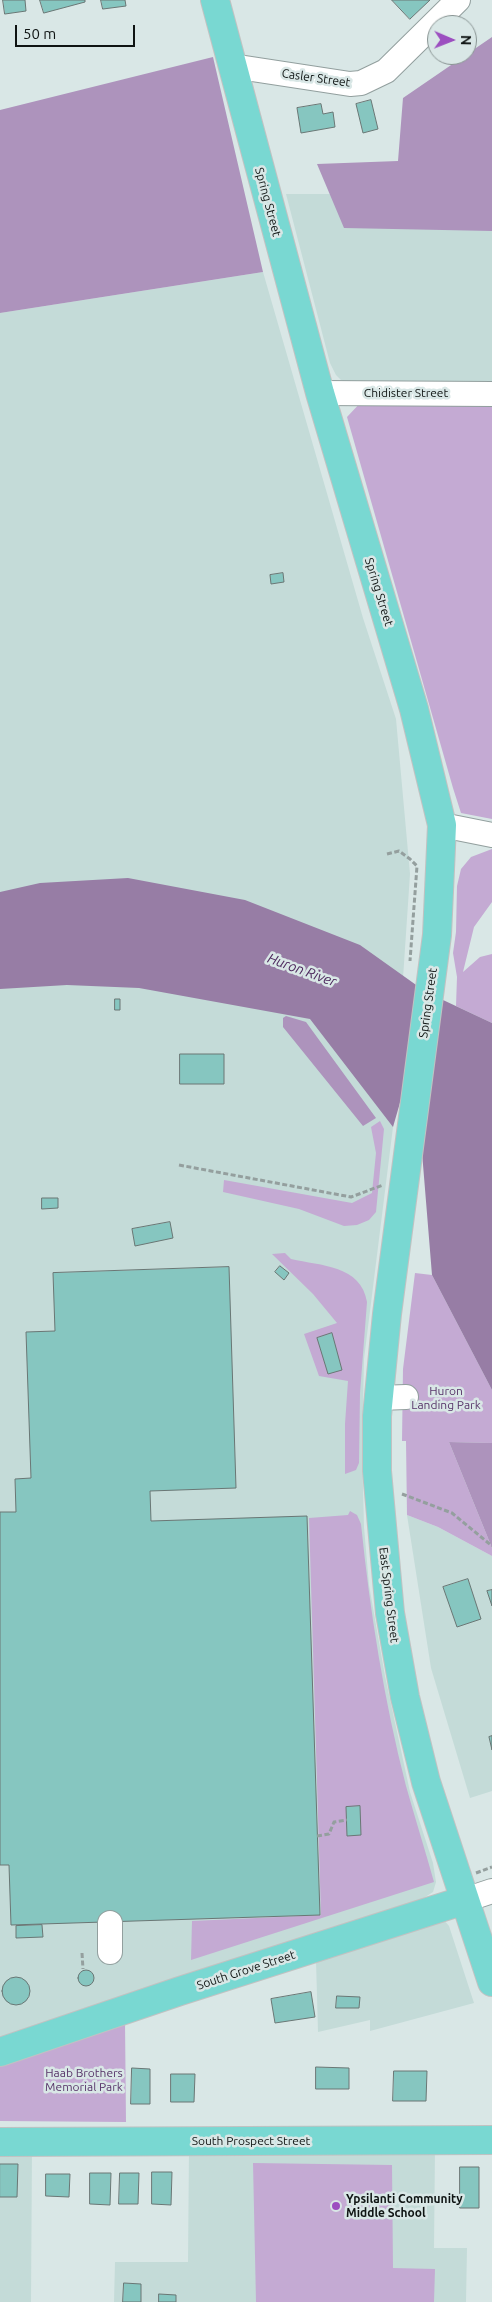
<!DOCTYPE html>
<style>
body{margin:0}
#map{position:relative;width:492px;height:2302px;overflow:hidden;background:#d9e7e6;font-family:Ubuntu,sans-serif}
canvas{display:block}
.north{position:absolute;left:427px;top:15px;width:50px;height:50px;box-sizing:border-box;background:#d9e7e6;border:1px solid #889392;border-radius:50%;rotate:91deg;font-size:14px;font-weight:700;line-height:20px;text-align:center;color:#0f1413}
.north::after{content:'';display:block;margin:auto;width:18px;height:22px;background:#9c4fc0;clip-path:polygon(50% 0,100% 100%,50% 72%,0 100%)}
.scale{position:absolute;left:15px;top:25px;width:120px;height:22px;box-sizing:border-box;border:2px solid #0f1413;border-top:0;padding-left:6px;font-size:15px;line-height:18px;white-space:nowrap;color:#0f1413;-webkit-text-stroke:4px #d9e7e6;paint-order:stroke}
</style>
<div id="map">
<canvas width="492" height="2302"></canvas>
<div class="north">N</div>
<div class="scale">50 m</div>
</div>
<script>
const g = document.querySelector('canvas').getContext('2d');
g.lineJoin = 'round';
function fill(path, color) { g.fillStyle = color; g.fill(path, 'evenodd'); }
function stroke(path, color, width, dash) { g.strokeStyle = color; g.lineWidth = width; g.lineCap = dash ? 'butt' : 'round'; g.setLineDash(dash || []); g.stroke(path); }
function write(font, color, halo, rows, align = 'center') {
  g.font = font + ' Ubuntu,sans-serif'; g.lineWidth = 5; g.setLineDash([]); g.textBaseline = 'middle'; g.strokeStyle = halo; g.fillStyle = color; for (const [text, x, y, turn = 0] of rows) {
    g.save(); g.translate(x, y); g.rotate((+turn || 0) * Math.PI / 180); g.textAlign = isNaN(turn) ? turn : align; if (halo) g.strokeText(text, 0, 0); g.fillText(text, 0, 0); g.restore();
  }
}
fill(new Path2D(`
 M 286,194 L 492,194 L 492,384 L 349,383 L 341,380 L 336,375 L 330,363 Z
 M 263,272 L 363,618 L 396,719 L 410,874 L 393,1127 L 364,1359 L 362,1450 L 364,1527 L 369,1585 L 385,1676 L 410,1792 L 433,1863 L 436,1882 L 433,1892 L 419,1901 L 0,2039 L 0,313 Z
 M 407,1515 L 438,1527 L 492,1556 L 492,1791 L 470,1798 L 431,1668 Z
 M 444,1920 L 449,1926 L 474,2003 L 370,2031 L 370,2020 L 318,2032 L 316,1960 Z
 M 0,2147 L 32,2147 L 31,2302 L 0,2302 Z
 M 189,2148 L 435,2148 L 434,2248 L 467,2248 L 466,2302 L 114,2302 L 115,2262 L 188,2262 Z`), '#c4dbd8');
fill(new Path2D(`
 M 363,400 L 492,400 L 492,819 L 461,813 L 453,788 L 347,417 Z
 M 492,849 L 492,902 L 474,927 L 463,972 L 480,957 L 492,954 L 492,1023 L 456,1006 L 457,977 L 453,953 L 456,932 L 457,886 L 461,869 L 471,857 Z
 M 380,1121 L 384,1129 L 376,1212 L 369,1220 L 357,1225 L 344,1226 L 299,1209 L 223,1192 L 224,1180 L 352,1203 L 372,1193 L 376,1153 L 371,1127 Z
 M 285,1253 L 291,1259 C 321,1266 361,1265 367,1302 L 360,1393 L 359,1463 L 356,1470 L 345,1474 L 345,1424 L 348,1381 L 319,1376 L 304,1334 L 337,1323 L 313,1294 L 272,1254 Z
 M 415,1273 L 432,1275 L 492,1390 L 492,1443 L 449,1442 L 492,1548 L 492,1556 L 438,1527 L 407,1515 L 406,1441 L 402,1441 L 403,1369 Z
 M 350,1511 L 357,1515 L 361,1524 C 370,1612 384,1700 406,1786 C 415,1818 425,1850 434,1882 L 191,1960 L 192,1921 L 321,1915 L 309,1518 L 348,1515 Z
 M 125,2022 L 126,2122 L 0,2121 L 0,2065 Z
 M 253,2163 L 392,2165 L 393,2268 L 435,2269 L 434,2302 L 256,2302 Z`), '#c4aad3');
fill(new Path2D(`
 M 492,37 L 492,231 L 344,228 L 317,164 L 398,161 L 403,98 Z
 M 213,57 L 263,272 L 0,313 L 0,110 Z
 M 286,1016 L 306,1022 L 376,1118 L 363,1126 L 283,1027 L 283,1018 Z
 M 449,1442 L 492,1443 L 492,1548 Z`), '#ad93bc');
fill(new Path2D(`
 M 128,878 L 245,900 L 360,945 L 426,992 L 492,1023 L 492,1390 L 432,1275 L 414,1054 L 393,1127 L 310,1019 L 139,988 L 67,985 L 0,989 L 0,892 L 40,883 Z`), '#977da5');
const building = new Path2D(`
 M 3,0 L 25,0 L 26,11 L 5,14 Z
 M 40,0 L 85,0 L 85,2 L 44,13 Z
 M 101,0 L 125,0 L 126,6 L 103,9 Z
 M 392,0 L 430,0 L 410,19 Z
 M 371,100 L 378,129 L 363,133 L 356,104 Z
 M 321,104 L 323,114 L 333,112 L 335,127 L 301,133 L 297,108 Z
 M 283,573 L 284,582 L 271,584 L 270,575 Z
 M 115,999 L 120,999 L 120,1010 L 115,1010 Z
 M 180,1054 L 224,1054 L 224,1084 L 180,1084 Z
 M 42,1198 L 58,1198 L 58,1208 L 42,1209 Z
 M 170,1222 L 173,1238 L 135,1246 L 132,1229 Z
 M 280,1266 L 289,1273 L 284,1280 L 275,1272 Z
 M 229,1267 L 236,1488 L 150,1491 L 151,1521 L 307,1516 L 320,1915 L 11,1925 L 9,1865 L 0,1865 L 0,1512 L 16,1512 L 15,1479 L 31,1478 L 26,1332 L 55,1331 L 53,1273 Z
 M 332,1333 L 342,1370 L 328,1374 L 317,1338 Z
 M 468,1579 L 481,1619 L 457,1627 L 443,1587 Z
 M 492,1590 L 492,1606 L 487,1591 Z
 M 492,1736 L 492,1750 L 489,1737 Z
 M 360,1806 L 361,1835 L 347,1836 L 346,1807 Z
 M 42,1925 L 43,1937 L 16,1938 L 16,1926 Z
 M78 1978a8 8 0 1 1 16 0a8 8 0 1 1-16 0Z
 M2 1991a14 14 0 1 1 28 0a14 14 0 1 1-28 0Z
 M 311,1992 L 315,2017 L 275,2023 L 271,1999 Z
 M 337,1996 L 360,1997 L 359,2008 L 336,2008 Z
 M 316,2067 L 349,2068 L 349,2089 L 316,2089 Z
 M 132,2068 L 150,2069 L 150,2104 L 131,2104 Z
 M 394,2071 L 427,2071 L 426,2101 L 393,2101 Z
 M 171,2074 L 195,2074 L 194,2102 L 171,2102 Z
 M 0,2164 L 18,2164 L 17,2197 L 0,2197 Z
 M 460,2167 L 479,2167 L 479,2208 L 460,2208 Z
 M 152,2172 L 172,2172 L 171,2205 L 152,2204 Z
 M 90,2173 L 111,2173 L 110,2205 L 90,2204 Z
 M 120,2173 L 139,2173 L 138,2204 L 119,2204 Z
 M 46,2174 L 70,2174 L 69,2197 L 46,2196 Z
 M 124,2283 L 141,2284 L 141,2302 L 123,2302 Z
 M 159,2294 L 176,2295 L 176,2302 L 159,2302 Z`);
fill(building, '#86c6c0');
stroke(building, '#6a7775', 1);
const minor = new Path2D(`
 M 232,66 L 350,84 L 361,83 L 386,71 L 458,0
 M 320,393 L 492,394
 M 442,825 L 492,835
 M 379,1398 L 406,1397
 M 465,1900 L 492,1891
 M 110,1923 L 110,1952`);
const major = new Path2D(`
 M 215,0 L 320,393 L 414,709 L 442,825 L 437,935 L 387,1314 L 377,1416 L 377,1471 L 390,1613 L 405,1697 L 426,1782 L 492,1982
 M 0,2052 L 180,1991 L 465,1900
 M 0,2142 L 492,2140`);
stroke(minor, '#929f9e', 26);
stroke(major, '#c1c2c2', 30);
stroke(new Path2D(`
 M 387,854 L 399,851 L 410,859 L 417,866 L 410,961
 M 179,1165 L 351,1197 L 383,1185
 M 402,1494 L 452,1513 L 492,1546
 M 317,1836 L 329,1834 L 334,1822 L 347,1820
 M 476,1873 L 492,1867
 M 82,1953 L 83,1969`), '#949f9e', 3, [5, 2.5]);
stroke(minor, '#fff', 24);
stroke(major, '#79d8d2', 28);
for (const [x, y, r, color] of [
 [336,2206,5,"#9c4fc0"]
]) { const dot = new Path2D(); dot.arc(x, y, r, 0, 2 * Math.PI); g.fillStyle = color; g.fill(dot); stroke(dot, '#d9e7e6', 2); }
write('12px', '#0f1413', '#d9e7e6', [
 ["Casler Street",316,78,8],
 ["Spring Street",268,202,75],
 ["Chidister Street",406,393],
 ["Spring Street",379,592,73],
 ["Spring Street",428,1003,-82],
 ["East Spring Street",389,1595,83],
 ["South Grove Street",246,1970,-18],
 ["South Prospect Street",251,2141]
]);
write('12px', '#573469', '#d9e7e6', [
 ["Huron",446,1391],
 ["Landing Park",446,1405],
 ["Haab Brothers",84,2073],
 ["Memorial Park",84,2087]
]);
write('bold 12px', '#0f1413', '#d9e7e6', [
 ["Ypsilanti Community",346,2199],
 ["Middle School",346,2213]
], 'left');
write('italic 14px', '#4d295e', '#d9e7e6', [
 ["Huron River",302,970,20]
]);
</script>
